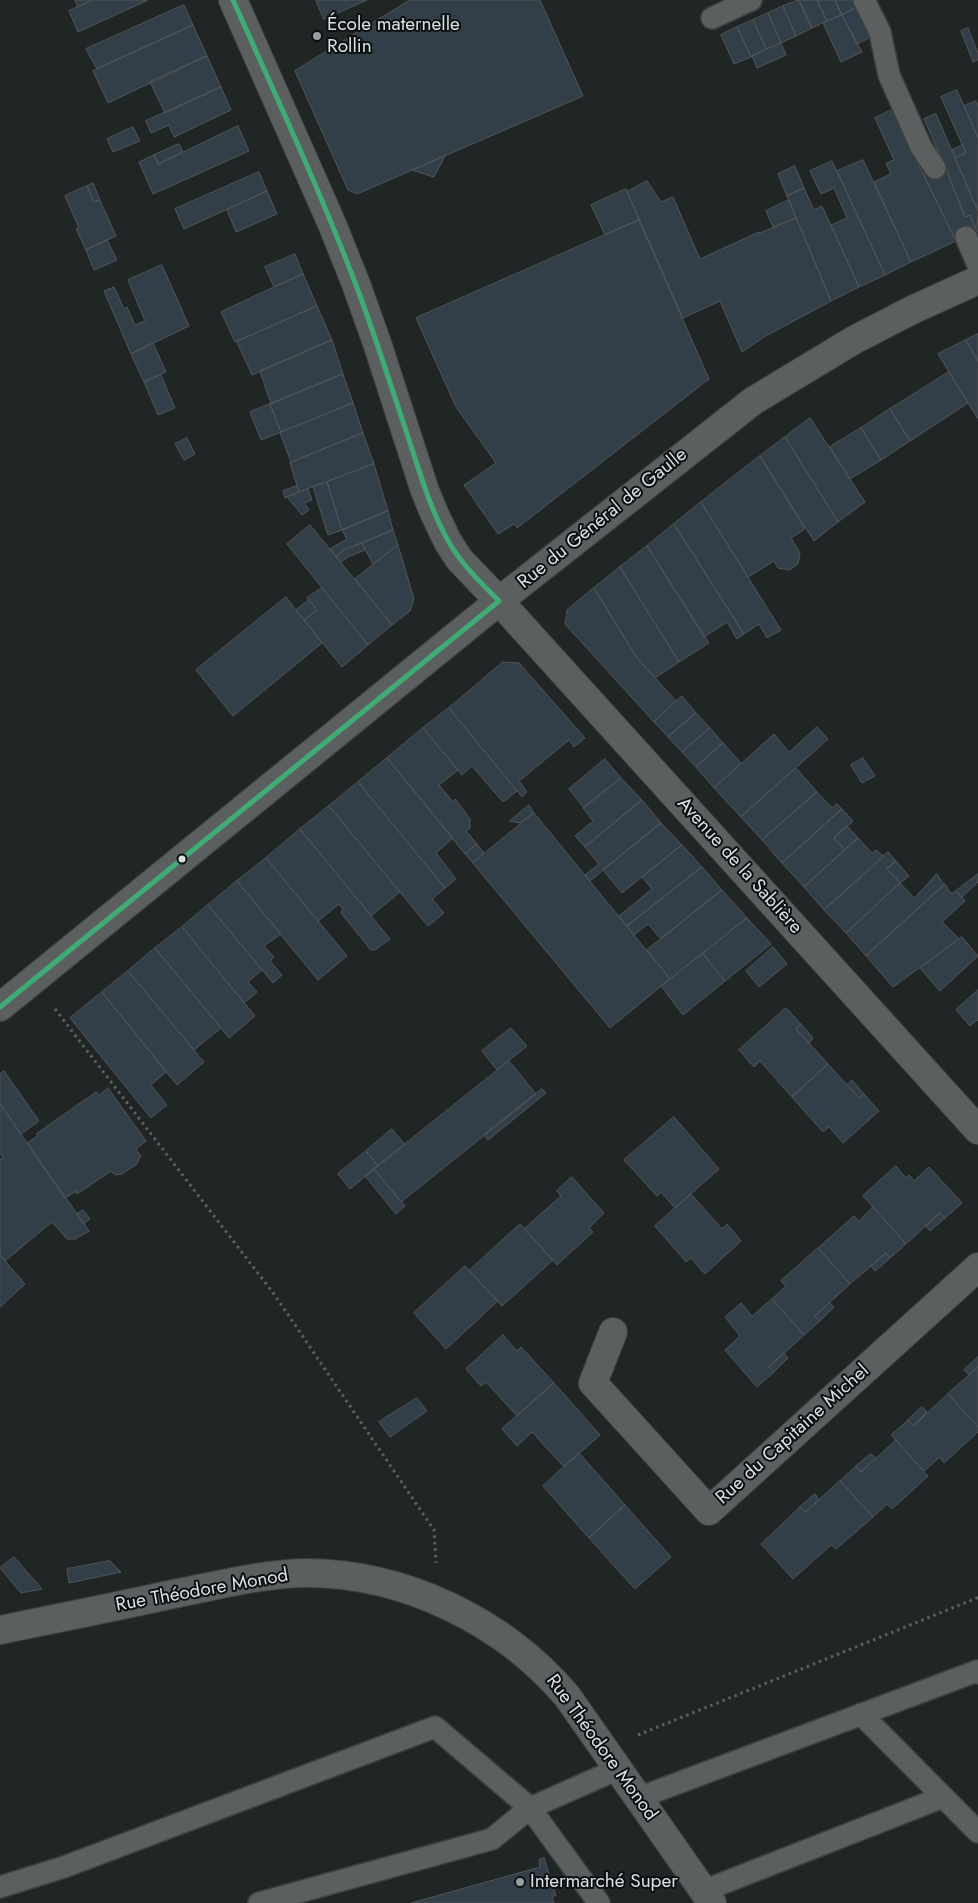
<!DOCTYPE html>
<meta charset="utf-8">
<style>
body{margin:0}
canvas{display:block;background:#202526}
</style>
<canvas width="978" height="1903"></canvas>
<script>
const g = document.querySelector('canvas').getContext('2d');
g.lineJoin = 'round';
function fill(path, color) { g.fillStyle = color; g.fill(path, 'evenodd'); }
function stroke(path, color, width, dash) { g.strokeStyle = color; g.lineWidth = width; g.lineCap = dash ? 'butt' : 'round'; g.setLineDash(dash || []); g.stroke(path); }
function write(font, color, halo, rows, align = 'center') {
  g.font = font + ' Jost,sans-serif'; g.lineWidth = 4; g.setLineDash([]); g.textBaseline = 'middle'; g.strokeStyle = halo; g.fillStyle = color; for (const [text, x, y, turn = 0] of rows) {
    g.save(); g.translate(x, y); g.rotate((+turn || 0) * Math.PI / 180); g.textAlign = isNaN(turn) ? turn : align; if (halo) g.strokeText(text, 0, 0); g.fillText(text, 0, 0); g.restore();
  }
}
const building = new Path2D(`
 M 75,0 L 93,0 L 78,7 Z
 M 93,0 L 148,0 L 78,32 L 69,11 Z
 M 316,0 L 367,0 L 324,19 Z
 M 410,0 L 540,0 L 583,96 L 357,194 L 348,190 L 295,71 Z
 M 799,0 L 812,28 L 796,36 L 783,6 Z
 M 799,0 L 817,0 L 827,21 L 812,28 Z
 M 817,0 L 835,0 L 842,15 L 827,21 Z
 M 835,0 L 853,0 L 857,7 L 842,15 Z
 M 184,5 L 193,25 L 97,69 L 86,49 Z
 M 783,6 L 796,36 L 781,43 L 768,13 Z
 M 857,7 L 873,36 L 857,44 L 842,15 Z
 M 768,13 L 781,43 L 766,49 L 753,20 Z
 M 842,15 L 862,52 L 841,62 L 823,23 Z
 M 753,20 L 766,49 L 751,57 L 737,27 Z
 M 193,25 L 207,56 L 108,103 L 93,71 Z
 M 737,27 L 751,57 L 734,64 L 721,35 Z
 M 968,28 L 978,53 L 978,60 L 973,62 L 961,31 Z
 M 781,43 L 786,55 L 757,68 L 752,56 Z
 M 207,56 L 221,87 L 165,113 L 150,82 Z
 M 221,87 L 231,110 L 174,137 L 169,125 L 151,133 L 146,121 Z
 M 957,90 L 978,138 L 978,211 L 955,158 L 966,153 L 941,97 Z
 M 976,101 L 978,106 L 978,138 L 964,106 Z
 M 892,110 L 956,241 L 911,262 L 874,182 L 891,174 L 886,163 L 894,160 L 875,118 Z
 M 936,114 L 978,211 L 977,232 L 970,215 L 965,217 L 944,164 L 924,119 Z
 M 238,126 L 249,151 L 153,194 L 139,162 L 154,155 L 158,164 Z
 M 133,127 L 140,141 L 113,152 L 107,139 Z
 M 179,144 L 183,152 L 158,164 L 154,155 Z
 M 963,145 L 966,153 L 955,158 L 952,150 Z
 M 445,156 L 434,177 L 412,170 Z
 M 863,160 L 911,262 L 885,275 L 837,171 Z
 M 832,161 L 885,275 L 859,287 L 831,225 L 847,218 L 834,188 L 821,194 L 810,171 Z
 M 944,164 L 965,217 L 970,215 L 977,232 L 956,241 L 923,174 Z
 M 795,166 L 804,188 L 787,196 L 778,174 Z
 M 259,172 L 267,191 L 184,229 L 175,209 Z
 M 647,181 L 661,202 L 673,197 L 700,259 L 759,232 L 760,233 L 796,218 L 831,301 L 764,337 L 742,352 L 720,301 L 683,318 L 627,192 Z
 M 93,183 L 100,200 L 94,202 L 87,186 Z
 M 87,186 L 94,202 L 100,200 L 116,236 L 86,250 L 76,229 L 79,228 L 65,196 Z
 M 804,188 L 814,210 L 822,206 L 859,287 L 831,301 L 787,196 Z
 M 626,189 L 639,220 L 605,235 L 591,205 Z
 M 267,191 L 277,214 L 236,232 L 227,210 Z
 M 789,200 L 796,218 L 773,227 L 766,211 Z
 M 639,220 L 709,379 L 517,528 L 514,524 L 498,534 L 464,485 L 496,463 L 456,407 L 416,318 Z
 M 107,240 L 117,260 L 94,270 L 86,250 Z
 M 295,254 L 303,274 L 274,287 L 265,267 Z
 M 162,265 L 189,326 L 131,354 L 104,291 L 114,287 L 124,309 L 127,307 L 135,325 L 145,321 L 128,280 Z
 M 303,274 L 317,306 L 235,342 L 221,312 Z
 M 317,306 L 332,340 L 252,375 L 237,342 Z
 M 978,334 L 978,362 L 966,340 Z
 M 332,340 L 343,374 L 271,404 L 260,371 Z
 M 966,340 L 978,362 L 978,419 L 938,354 Z
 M 153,343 L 166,372 L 144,382 L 131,354 Z
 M 949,372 L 968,403 L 910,441 L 890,409 Z
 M 343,374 L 353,403 L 281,432 L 270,404 Z
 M 161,375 L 175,408 L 158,415 L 144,382 Z
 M 353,403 L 363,433 L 291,462 L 280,433 Z
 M 270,404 L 281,432 L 261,440 L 250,412 Z
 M 890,409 L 910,441 L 881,460 L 861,428 Z
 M 810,418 L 865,502 L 838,522 L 785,437 Z
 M 861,428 L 881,460 L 850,479 L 830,447 Z
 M 363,433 L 374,464 L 299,492 L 290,463 Z
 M 785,437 L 838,522 L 814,541 L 760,456 Z
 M 187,438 L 195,454 L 184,460 L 175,444 Z
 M 760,456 L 805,529 L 791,538 L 800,553 L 798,564 L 789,570 L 778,568 L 774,561 L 748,577 L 701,502 Z
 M 374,464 L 388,511 L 342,530 L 327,482 Z
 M 327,482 L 342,530 L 328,535 L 313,487 Z
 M 297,486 L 299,492 L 285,498 L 283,491 Z
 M 308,489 L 312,500 L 304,503 L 309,510 L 302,515 L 287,497 Z
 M 701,502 L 781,630 L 767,638 L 759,624 L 744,634 L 674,524 Z
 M 388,511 L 393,530 L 344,550 L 336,556 L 330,549 L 347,539 L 342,530 Z
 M 674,524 L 744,634 L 737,639 L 727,622 L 704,637 L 647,546 Z
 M 310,525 L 392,625 L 368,645 L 287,544 Z
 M 393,530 L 398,545 L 373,564 L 362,543 Z
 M 362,543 L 365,550 L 348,557 L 341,562 L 336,556 L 344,550 Z
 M 398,545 L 414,599 L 410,611 L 392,625 L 355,579 Z
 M 647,546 L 709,643 L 679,662 L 620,567 Z
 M 620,567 L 679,662 L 655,678 L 637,658 L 594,588 Z
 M 322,588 L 368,645 L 342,667 L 304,620 L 317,610 L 307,598 Z
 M 594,588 L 637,658 L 676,701 L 654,722 L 565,624 L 567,610 Z
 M 286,597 L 322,643 L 233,716 L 196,670 Z
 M 309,600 L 317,610 L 304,620 L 296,610 Z
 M 503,662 L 519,663 L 585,738 L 574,747 L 569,740 L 519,781 L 527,792 L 522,797 L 449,708 Z
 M 682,696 L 696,713 L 668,737 L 654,722 Z
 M 449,708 L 517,791 L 503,802 L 472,766 L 462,775 L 423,728 Z
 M 696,713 L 710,728 L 682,752 L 668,737 Z
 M 817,727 L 828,739 L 741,817 L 714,788 L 774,734 L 789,752 Z
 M 423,728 L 458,770 L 439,785 L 453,802 L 455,799 L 470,819 L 470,828 L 466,831 L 477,844 L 465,854 L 387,758 Z
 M 710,728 L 723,743 L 696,767 L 682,752 Z
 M 723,743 L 741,763 L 714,788 L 696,767 Z
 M 387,758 L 453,838 L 436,853 L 456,879 L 445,888 L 358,782 Z
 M 863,758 L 875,776 L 862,783 L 851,765 Z
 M 605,759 L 621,778 L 584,808 L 569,789 Z
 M 796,768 L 817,792 L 762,840 L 741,817 Z
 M 621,778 L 642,800 L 585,847 L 575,836 L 593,821 L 583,808 Z
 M 358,782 L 445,888 L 432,899 L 444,913 L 428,926 L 329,806 Z
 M 817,792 L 832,808 L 837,804 L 842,809 L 782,863 L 762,840 Z
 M 642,800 L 661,823 L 590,881 L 585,875 L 599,864 L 585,847 Z
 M 529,805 L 534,813 L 520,823 L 510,821 Z
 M 329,806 L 400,892 L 371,916 L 300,829 Z
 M 842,809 L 853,821 L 834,838 L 845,850 L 804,887 L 782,863 Z
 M 534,813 L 670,979 L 610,1028 L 473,863 Z
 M 661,823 L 682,845 L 622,893 L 603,870 Z
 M 847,826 L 858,838 L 845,850 L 834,838 Z
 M 300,829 L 390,939 L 375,950 L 371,950 L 341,913 L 343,909 L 339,904 L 318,921 L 266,858 Z
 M 858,838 L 872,853 L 876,850 L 884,857 L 824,910 L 804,887 Z
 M 477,844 L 484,853 L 473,863 L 465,854 Z
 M 682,845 L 702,867 L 627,926 L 619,916 L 652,889 L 642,877 Z
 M 888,852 L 896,861 L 887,869 L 900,883 L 846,933 L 824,910 Z
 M 266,858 L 347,956 L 318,980 L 237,881 Z
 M 896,861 L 909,876 L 900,883 L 887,869 Z
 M 702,867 L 722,890 L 661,939 L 648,924 L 634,935 L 627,926 Z
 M 937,874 L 944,885 L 866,956 L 846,933 L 900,883 L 914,898 Z
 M 978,874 L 978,882 L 962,897 L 956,891 Z
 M 237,881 L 281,934 L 264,946 L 274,957 L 270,961 L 282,975 L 273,983 L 208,905 Z
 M 945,884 L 951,894 L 956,891 L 965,901 L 942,922 L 959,939 L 893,987 L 866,956 Z
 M 722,890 L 747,918 L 670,979 L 647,950 Z
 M 208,905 L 262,970 L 248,982 L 257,992 L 244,1003 L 182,927 Z
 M 747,918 L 771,944 L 725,981 L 703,954 Z
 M 182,927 L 255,1016 L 229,1038 L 155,948 Z
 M 962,937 L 978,956 L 940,991 L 920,968 Z
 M 773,947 L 787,964 L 759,987 L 746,971 Z
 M 155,948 L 221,1028 L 194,1050 L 128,971 Z
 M 703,954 L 725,981 L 683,1015 L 661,986 Z
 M 128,971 L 204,1062 L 177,1085 L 102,992 Z
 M 978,990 L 978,1021 L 977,1020 L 970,1026 L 956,1010 Z
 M 102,992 L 166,1072 L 151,1085 L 167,1105 L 151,1118 L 70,1018 Z
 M 786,1008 L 801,1024 L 796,1029 L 828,1064 L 792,1097 L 760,1061 L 754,1067 L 739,1050 Z
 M 801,1024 L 813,1038 L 809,1043 L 796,1029 Z
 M 511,1028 L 527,1046 L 497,1070 L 482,1051 Z
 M 509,1061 L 536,1094 L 401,1202 L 374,1169 Z
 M 828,1064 L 859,1098 L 864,1094 L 879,1111 L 843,1143 L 829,1127 L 823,1132 L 792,1097 Z
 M 4,1071 L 39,1121 L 21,1134 L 0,1104 L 0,1074 Z
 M 852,1080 L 864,1094 L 859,1098 L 847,1085 Z
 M 108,1088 L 146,1141 L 136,1149 L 141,1157 L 139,1158 L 137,1164 L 122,1174 L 115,1175 L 111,1171 L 77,1194 L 76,1191 L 65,1198 L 27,1143 L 38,1136 L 36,1134 L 96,1092 L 99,1095 Z
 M 542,1089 L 546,1093 L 488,1140 L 484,1135 Z
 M 0,1104 L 89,1231 L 75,1239 L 67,1239 L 52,1222 L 5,1261 L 0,1255 L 0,1160 L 3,1157 L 0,1153 Z
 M 674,1117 L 719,1169 L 675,1208 L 661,1192 L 657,1196 L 624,1160 Z
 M 392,1129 L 405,1145 L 378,1166 L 366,1151 Z
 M 366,1151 L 378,1166 L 350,1189 L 338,1174 Z
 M 896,1166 L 906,1178 L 909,1175 L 914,1181 L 929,1167 L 962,1203 L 945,1218 L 940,1213 L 906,1244 L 863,1196 Z
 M 374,1169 L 405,1206 L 396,1214 L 365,1176 Z
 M 572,1177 L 604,1213 L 589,1228 L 593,1232 L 557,1265 L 524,1229 L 561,1196 L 557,1191 Z
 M 691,1194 L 722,1229 L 727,1224 L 741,1241 L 705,1274 L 691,1258 L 686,1262 L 655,1226 Z
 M 873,1207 L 906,1244 L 890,1258 L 886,1253 L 850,1284 L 818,1248 L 854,1216 L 859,1221 Z
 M 83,1210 L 90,1219 L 83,1224 L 77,1214 Z
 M 940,1213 L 945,1218 L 930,1231 L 926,1226 Z
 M 520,1224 L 553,1260 L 502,1306 L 469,1271 Z
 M 818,1248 L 850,1284 L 815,1316 L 820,1321 L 804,1335 L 772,1299 L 786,1286 L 781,1281 Z
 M 886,1253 L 890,1258 L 875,1271 L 871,1266 Z
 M 0,1255 L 25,1284 L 0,1307 Z
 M 465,1266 L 498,1301 L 446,1349 L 414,1313 Z
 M 772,1299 L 804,1335 L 769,1367 L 774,1372 L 757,1387 L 725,1350 L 740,1336 L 725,1317 L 741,1303 L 752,1316 Z
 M 830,1303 L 834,1307 L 820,1321 L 815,1316 Z
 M 503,1335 L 517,1351 L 521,1347 L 554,1383 L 517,1416 L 486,1382 L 481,1386 L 466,1369 Z
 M 784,1353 L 788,1358 L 774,1372 L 769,1367 Z
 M 978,1357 L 978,1367 L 969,1375 L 964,1370 Z
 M 978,1367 L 978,1427 L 948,1394 Z
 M 554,1383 L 600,1435 L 564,1467 L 532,1432 L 517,1446 L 502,1429 Z
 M 948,1394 L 978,1427 L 978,1432 L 944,1463 L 940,1457 L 924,1471 L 891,1435 L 908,1420 L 913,1426 Z
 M 417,1398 L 427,1411 L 390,1437 L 379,1422 Z
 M 922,1407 L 927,1412 L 913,1426 L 908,1420 Z
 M 896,1440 L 928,1476 L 892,1509 L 887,1504 L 873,1517 L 840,1481 L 856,1466 L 861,1472 Z
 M 579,1453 L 625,1505 L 589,1538 L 543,1486 Z
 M 871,1454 L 876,1458 L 861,1472 L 856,1466 Z
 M 840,1481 L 873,1517 L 836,1549 L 831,1545 L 793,1579 L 761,1544 L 800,1507 L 805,1512 Z
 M 815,1494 L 819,1500 L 805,1512 L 800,1507 Z
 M 625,1505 L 671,1557 L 635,1589 L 589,1538 Z
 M 14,1557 L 42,1589 L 21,1593 L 0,1568 Z
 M 110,1561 L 121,1572 L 69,1583 L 67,1569 Z
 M 544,1858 L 556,1896 L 552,1896 L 554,1903 L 411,1903 L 540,1867 L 539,1860 Z`);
fill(building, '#323f49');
stroke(building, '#525557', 1);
const service = new Path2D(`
 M 864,0 L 880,32 L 889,75 L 921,147 L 935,168
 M 712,18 L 751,0
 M 966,237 L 978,265
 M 861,1714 L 978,1832
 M 638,1798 L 977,1671 L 978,1673
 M 0,1887 L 64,1867 L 435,1727 L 530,1808 L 492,1839 L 259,1903
 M 703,1891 L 943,1797
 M 599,1903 L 530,1808 L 618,1769`);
const minor = new Path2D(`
 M 233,0 L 332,224 L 356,284 L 377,343 L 425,491 L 435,515 L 448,542 L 459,559 L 499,601 L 978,1130
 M 613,1332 L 593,1383 L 709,1511 L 978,1267`);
const tertiary = new Path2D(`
 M 0,1007 L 499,601 L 753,401 L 854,340 L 912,310 L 978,280
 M 0,1630 C 59,1618 119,1606 178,1593 C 220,1585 265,1573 309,1573 C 406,1574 504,1622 567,1696 L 712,1903`);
stroke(service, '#3c4041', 24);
stroke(minor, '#3c4041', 30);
stroke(tertiary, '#3c4041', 30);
stroke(new Path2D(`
 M 55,1009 L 274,1294 L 434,1530 L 436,1563
 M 638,1735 L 977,1598 L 978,1600`), '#5c6162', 3, [2.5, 4]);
stroke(service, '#5b5f60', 21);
stroke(minor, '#5b5f60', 28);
stroke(tertiary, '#5b5f60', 28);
stroke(new Path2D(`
 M 233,0 C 275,94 319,188 356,285 C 376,338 393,392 411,446 C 422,479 432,514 450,544 C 463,566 481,583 499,601
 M 0,1007 L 499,601`), '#40ab75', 5);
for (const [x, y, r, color] of [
 [317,36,5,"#999fa1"],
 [182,859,4.5,"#dae0e3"],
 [520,1882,5,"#999fa1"]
]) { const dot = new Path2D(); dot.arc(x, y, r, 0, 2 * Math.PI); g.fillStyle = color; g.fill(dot); stroke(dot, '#0a0f10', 2); }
write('19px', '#dae0e3', '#0a0f10', [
 ["École maternelle",327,25],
 ["Rollin",327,47],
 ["Intermarché Super",530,1882]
], 'left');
write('19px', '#dae0e3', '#0a0f10', [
 ["Rue du Général de Gaulle",603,519,-39],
 ["Avenue de la Sablière",739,866,48],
 ["Rue du Capitaine Michel",793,1435,-42],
 ["Rue Théodore Monod",202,1591,-10],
 ["Rue Théodore Monod",601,1748,54]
]);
</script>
